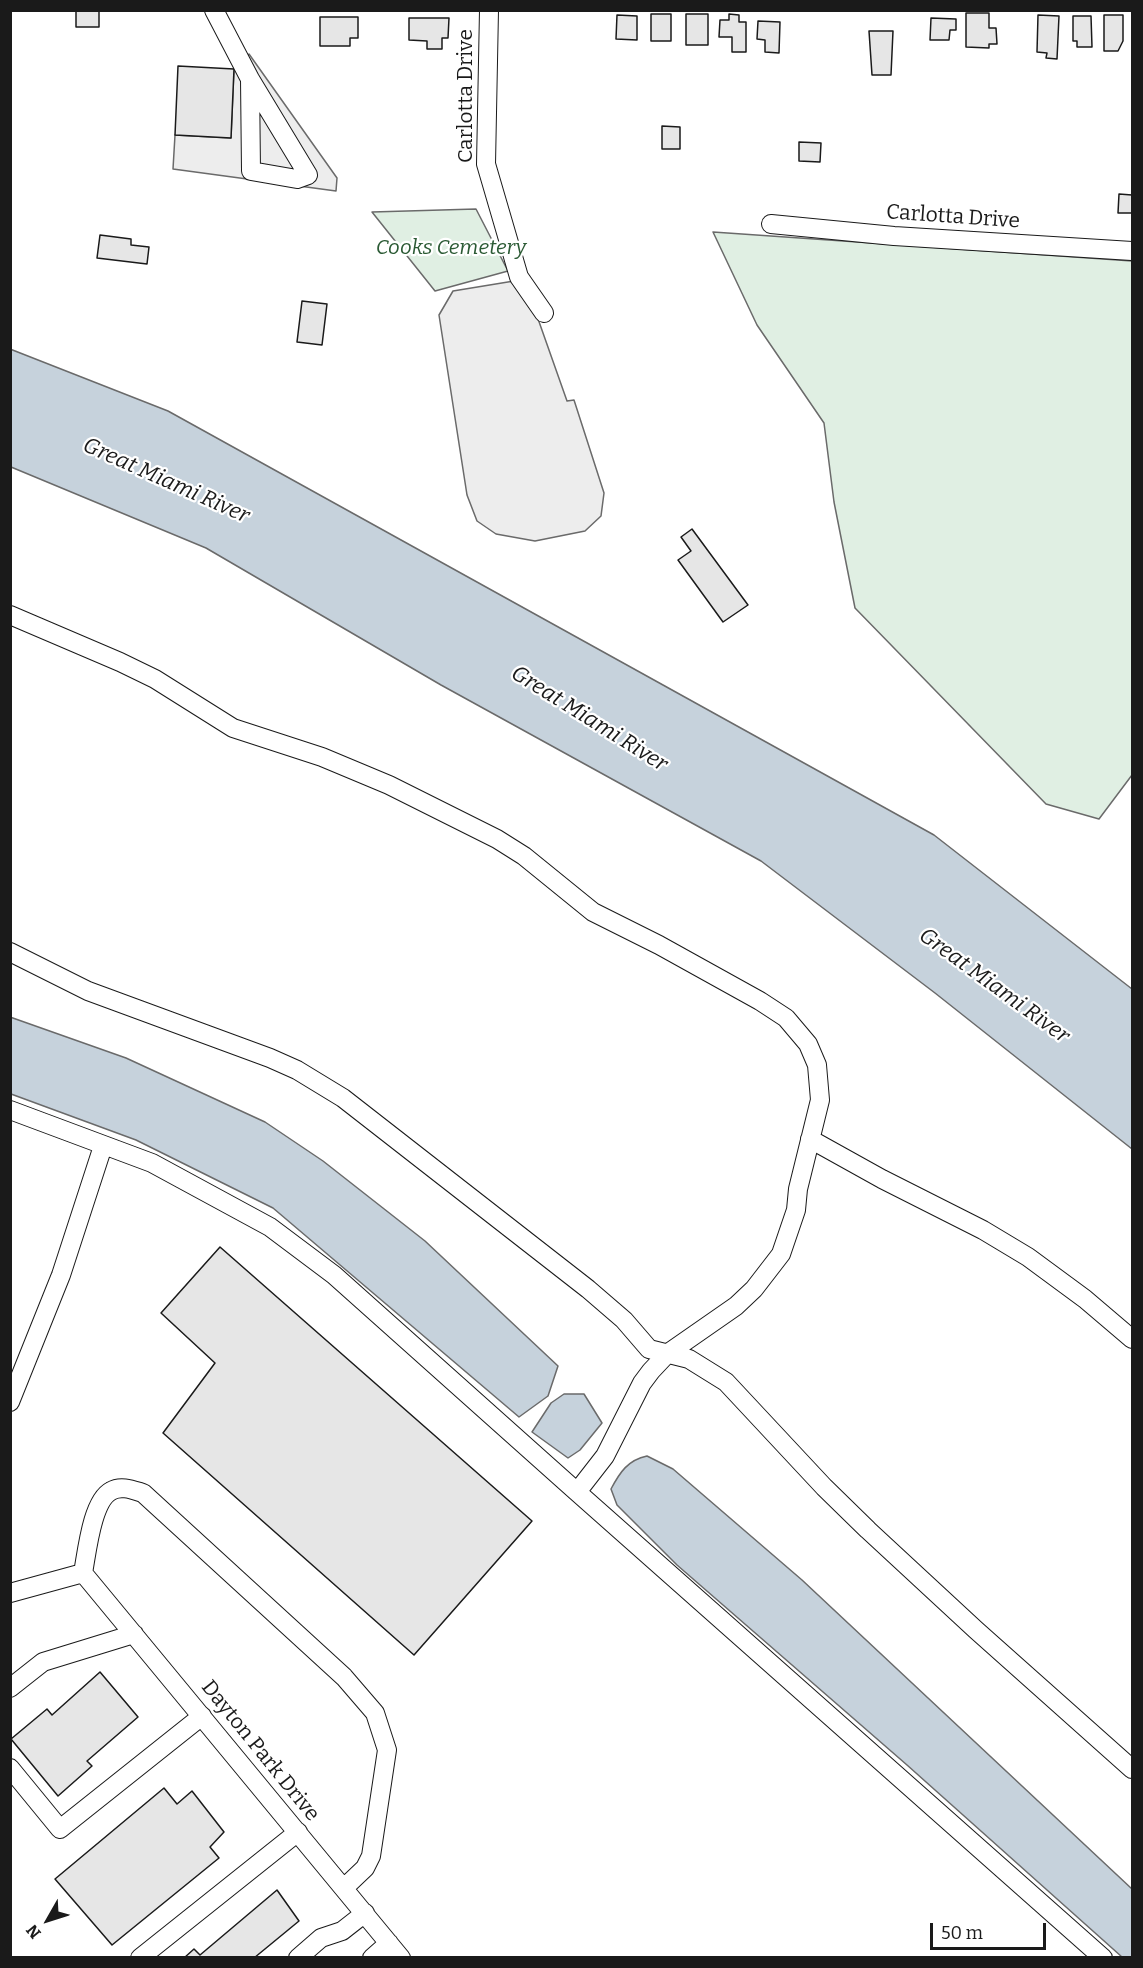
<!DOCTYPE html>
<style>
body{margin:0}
#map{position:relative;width:1143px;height:1968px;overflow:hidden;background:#fff;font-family:Bitter,serif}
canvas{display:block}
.frame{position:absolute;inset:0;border:12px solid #1a1a1a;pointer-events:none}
.north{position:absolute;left:18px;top:1890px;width:60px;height:60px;-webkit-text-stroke:4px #fff;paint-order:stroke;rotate:231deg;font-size:16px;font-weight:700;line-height:24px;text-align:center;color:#1a1a1a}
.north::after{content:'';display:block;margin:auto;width:21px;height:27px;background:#1a1a1a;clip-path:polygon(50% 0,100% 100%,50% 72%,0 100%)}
.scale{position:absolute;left:930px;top:1923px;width:116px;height:27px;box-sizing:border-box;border:3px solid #1a1a1a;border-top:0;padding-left:8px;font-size:18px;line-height:21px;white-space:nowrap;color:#1a1a1a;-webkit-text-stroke:4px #fff;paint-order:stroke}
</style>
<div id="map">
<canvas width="1143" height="1968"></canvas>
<div class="frame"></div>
<div class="north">N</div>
<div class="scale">50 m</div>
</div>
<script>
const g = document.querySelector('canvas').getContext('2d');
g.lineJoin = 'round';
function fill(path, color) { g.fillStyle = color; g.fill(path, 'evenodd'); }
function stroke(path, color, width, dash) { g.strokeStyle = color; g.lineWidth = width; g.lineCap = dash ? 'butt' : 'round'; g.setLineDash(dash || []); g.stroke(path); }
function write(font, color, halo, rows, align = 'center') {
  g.font = font + ' Bitter,serif'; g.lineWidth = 4.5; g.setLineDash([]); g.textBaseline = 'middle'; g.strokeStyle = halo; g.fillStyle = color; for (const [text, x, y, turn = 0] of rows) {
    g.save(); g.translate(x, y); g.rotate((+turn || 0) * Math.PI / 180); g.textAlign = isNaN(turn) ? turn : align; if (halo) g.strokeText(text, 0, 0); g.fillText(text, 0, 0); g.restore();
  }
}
const green = new Path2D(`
 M 476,209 L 508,271 L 435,291 L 372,212 Z
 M 713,232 L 1132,261 L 1132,775 L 1099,819 L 1046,804 L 855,608 L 834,502 L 824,423 L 757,325 Z`);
fill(green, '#e0efe3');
stroke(green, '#6a6a6a', 1.5);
const parking = new Path2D(`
 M 249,54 L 337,178 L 336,191 L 173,169 L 175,135 L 231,138 L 234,69 Z
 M 514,281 L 537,316 L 567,401 L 574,400 L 604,493 L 601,516 L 585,531 L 535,541 L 496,534 L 477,521 L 467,495 L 439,315 L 453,291 Z`);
fill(parking, '#ededed');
stroke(parking, '#6a6a6a', 1.5);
const water = new Path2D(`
 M 10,349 L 168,411 L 934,835 L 1132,989 L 1132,1149 L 935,993 L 761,861 L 441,685 L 206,548 L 11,467 Z
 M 10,1017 L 126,1058 L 265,1122 L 323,1161 L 425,1241 L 558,1366 L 548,1396 L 519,1417 L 273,1208 L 136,1140 L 11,1094 Z
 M 564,1394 L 584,1394 L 602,1423 L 580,1450 L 568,1458 L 532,1432 L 551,1403 Z
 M 647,1456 L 673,1469 L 802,1580 L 1132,1889 L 1132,1957 L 1122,1957 L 907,1765 L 677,1565 L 617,1505 L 611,1489 C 620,1472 628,1460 647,1456 Z`);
fill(water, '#c6d2dc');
stroke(water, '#6a6a6a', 1.5);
const building = new Path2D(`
 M 76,10 L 99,10 L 99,27 L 76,27 Z
 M 966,13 L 989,13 L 989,28 L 996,28 L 997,44 L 989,44 L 989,48 L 966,47 Z
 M 651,14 L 671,14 L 671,41 L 651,41 Z
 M 686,14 L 708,14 L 708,45 L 686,45 Z
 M 729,14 L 739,15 L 739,22 L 746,22 L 746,52 L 732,52 L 732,37 L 719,37 L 720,20 L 729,20 Z
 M 617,15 L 637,16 L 637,40 L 616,39 Z
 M 1038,15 L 1059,16 L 1057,59 L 1046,58 L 1047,53 L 1037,52 Z
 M 1104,15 L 1123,15 L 1123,41 L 1118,51 L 1104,51 Z
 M 1073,16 L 1091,16 L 1092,47 L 1077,47 L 1077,41 L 1073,41 Z
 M 320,17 L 358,17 L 358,38 L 350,38 L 350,46 L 320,46 Z
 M 409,18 L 449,18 L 448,38 L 442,38 L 442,49 L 427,49 L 427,41 L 409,40 Z
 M 931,18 L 956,19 L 956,30 L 950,30 L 949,40 L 930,40 Z
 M 758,21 L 780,22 L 779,53 L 765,52 L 765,40 L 757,39 Z
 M 869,31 L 893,31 L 891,75 L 872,75 Z
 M 178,66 L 234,69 L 231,138 L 175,135 Z
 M 662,126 L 680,127 L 680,149 L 662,149 Z
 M 799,142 L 821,143 L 820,162 L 799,161 Z
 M 1119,194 L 1132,195 L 1132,213 L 1118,213 Z
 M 100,235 L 131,239 L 131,245 L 149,247 L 147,264 L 97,258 Z
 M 302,301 L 327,304 L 322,345 L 297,342 Z
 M 692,529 L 748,605 L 723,622 L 678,560 L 691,551 L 681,537 Z
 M 220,1247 L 532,1521 L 414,1655 L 163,1433 L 215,1363 L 161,1313 Z
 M 100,1672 L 138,1717 L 87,1761 L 92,1766 L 58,1796 L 11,1739 L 47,1709 L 52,1715 Z
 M 164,1788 L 177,1804 L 192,1791 L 224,1832 L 210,1847 L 219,1858 L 112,1945 L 55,1879 Z
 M 277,1890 L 299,1921 L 254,1958 L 184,1958 L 194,1949 L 200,1955 Z`);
fill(building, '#e6e6e6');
stroke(building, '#1a1a1a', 1.5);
const minor = new Path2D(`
 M 214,10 L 250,79 L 308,175 L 297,179 L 251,171 L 250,79
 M 489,10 L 486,164 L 519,277 L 544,313
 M 771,224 L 894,236 L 1132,251
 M 10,615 L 120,662 L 155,679 L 233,728 L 322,757 L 389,785 L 497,839 L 524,856 L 593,912 L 659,945 L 760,1001 L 786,1018 L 808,1044 L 817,1065 L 820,1100 L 798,1189 L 796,1210 L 781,1254 L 754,1289 L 736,1306 L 667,1354 L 651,1371 L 642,1383 L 605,1456 L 577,1492 L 1103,1958
 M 10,952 L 88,991 L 270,1058 L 297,1070 L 343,1098 L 588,1289 L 624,1320 L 649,1349 L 689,1359 L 726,1382 L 824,1487 L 868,1530 L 976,1630 L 1132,1769
 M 10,1110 L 152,1163 L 270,1227 L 334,1275 L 577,1492
 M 810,1139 L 882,1179 L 983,1230 L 1028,1257 L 1085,1299 L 1132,1339
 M 10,1402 L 61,1275 L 103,1146
 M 83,1573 C 87,1552 92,1501 111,1491 C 121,1485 133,1490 143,1493 L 344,1677 L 375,1713 L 387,1750 L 371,1856 L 365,1868 L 344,1888
 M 83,1573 L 401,1958
 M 10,1593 L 83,1573
 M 10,1688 L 43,1662 L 134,1634
 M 10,1768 L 60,1829 L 202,1716
 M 140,1958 L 298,1832
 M 298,1958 L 321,1938 L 342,1931 L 365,1913
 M 372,1958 L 389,1943`);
stroke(minor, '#1a1a1a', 20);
stroke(minor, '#fff', 18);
write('21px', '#1a1a1a', '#fff', [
 ["Carlotta Drive",466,96,-90],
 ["Carlotta Drive",953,217,4],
 ["Dayton Park Drive",260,1751,51]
]);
write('italic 21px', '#2b5a34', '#fff', [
 ["Cooks Cemetery",451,248]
]);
write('italic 22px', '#1a1a1a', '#fff', [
 ["Great Miami River",166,481,24],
 ["Great Miami River",589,719,32],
 ["Great Miami River",994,986,36]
]);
</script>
